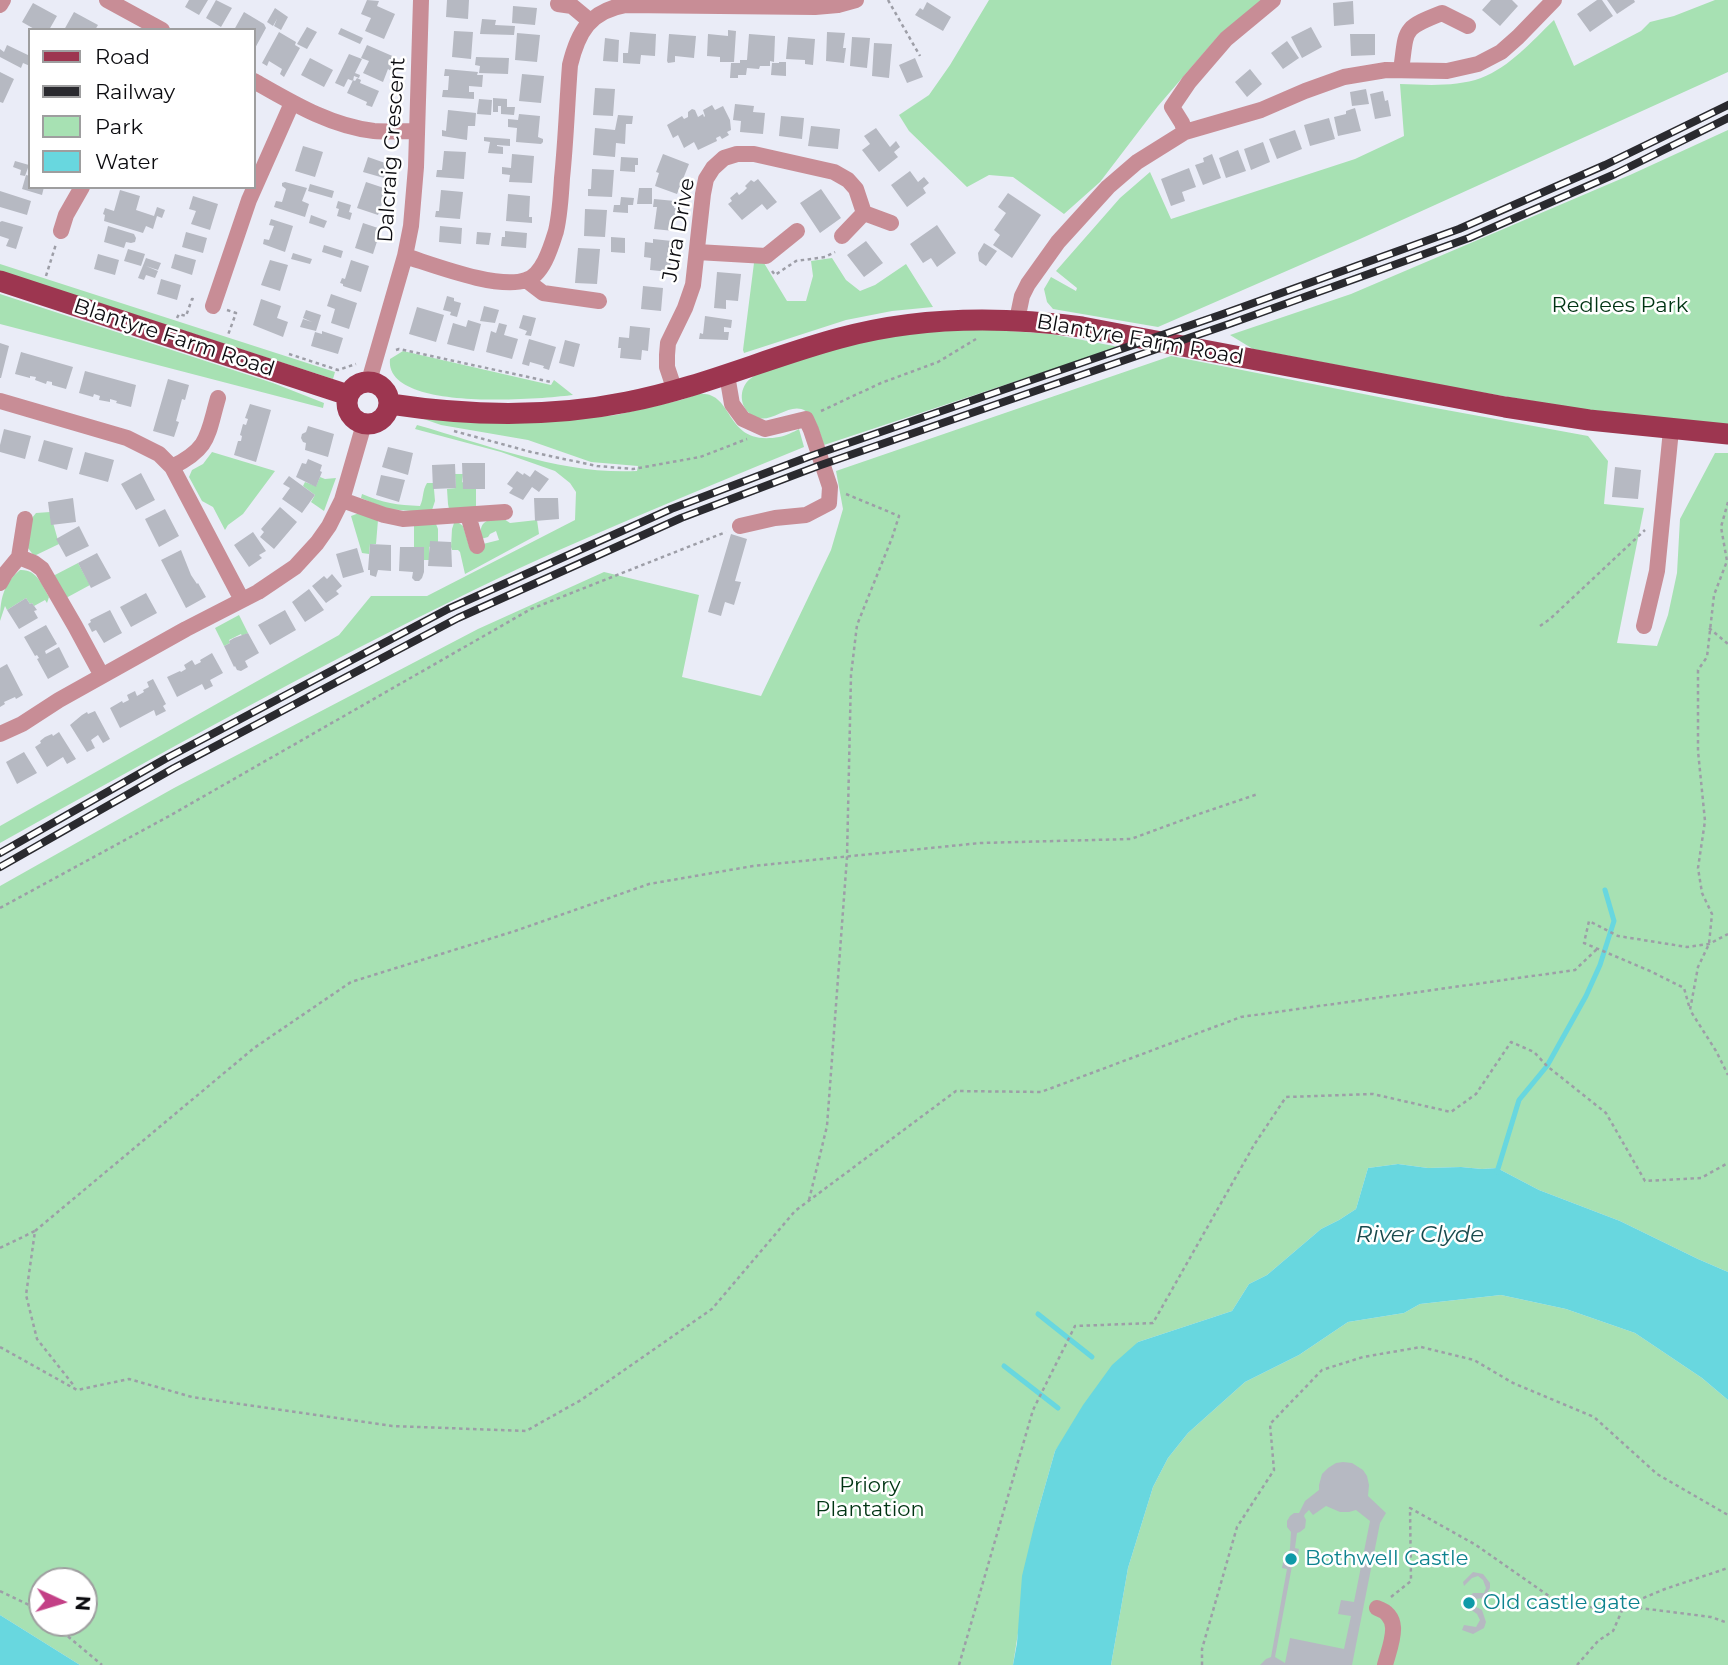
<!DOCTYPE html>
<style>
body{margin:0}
#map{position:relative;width:1728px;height:1665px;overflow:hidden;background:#eaecf7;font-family:Montserrat,sans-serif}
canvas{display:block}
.legend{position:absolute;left:28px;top:28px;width:228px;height:161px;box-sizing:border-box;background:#fff;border:2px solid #9e9e9f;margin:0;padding:9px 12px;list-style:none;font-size:21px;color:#0c0c10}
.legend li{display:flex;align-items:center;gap:14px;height:35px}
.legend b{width:35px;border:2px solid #9e9e9f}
.north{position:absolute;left:28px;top:1567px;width:70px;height:70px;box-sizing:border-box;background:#fff;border:2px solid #9e9e9f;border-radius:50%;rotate:94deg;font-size:19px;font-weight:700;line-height:28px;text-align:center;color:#0c0c10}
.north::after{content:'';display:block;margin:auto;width:24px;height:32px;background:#c34086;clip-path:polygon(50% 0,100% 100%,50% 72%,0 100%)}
</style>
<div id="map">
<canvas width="1728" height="1665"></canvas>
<ul class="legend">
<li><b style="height:9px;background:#9d3650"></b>Road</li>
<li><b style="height:9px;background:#2a2a2f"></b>Railway</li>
<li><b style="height:19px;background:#a7e1b3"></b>Park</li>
<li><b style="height:19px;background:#68d7df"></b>Water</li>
</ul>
<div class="north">N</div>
</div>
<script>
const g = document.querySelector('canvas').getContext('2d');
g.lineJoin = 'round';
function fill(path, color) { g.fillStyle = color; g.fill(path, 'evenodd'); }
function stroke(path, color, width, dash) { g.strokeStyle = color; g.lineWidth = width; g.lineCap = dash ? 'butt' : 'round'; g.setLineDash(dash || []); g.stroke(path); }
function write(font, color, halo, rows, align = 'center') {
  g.font = font + ' Montserrat,sans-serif'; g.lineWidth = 5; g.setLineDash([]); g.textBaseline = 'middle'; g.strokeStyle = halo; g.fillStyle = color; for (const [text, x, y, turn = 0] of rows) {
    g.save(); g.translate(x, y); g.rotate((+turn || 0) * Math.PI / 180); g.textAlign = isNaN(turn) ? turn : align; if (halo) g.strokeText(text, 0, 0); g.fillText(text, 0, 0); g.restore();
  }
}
fill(new Path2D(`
 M 989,0 L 1264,0 L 1220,34 L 1158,106 L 1100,182 L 1064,214 L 1013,177 L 989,175 L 967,187 L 909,131 L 899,115 L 929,95 L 950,65 Z
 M 1715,0 L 1728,0 L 1728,72 L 1360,239 L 1158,327 L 1053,309 L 1047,302 L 1044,289 L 1051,277 L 1076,291 L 1077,288 L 1056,271 L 1120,198 L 1150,172 L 1171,219 L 1355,159 L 1404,136 L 1400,84 C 1427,85 1456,87 1481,78 C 1510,67 1532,41 1554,20 L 1574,66 L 1641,31 L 1650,22 L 1674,16 Z
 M 1728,130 L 1728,425 L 1573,408 L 1462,389 L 1253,349 L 1230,335 L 1351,294 L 1630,175 Z
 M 832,258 L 846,280 L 860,291 L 875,285 L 906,264 L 933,307 L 892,311 L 846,320 L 744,353 L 743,350 L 754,263 L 764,263 L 787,301 L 806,301 L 813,276 L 811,261 Z
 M 0,264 L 335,372 L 333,379 L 0,271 Z
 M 0,294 L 273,383 L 324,403 L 323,408 L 0,324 Z
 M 983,329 L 1051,334 L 1119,347 L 824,445 C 821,437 819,427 814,420 C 794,388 770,435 748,412 C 739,403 740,387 750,379 C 760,370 776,367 789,363 C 831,349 875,337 919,333 C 941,331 962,330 983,329 Z
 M 403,351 L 551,385 L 554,380 L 573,395 C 541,399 384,413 390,359 Z
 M 1171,356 L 1419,405 L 1588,436 L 1608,461 L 1604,504 L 1644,508 L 1617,643 L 1657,646 L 1668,615 L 1677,573 L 1680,519 L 1715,453 L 1728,453 L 1728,1272 L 1698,1259 L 1620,1221 L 1539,1190 L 1497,1168 L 1482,1169 L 1461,1167 L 1428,1168 L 1398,1164 L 1368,1168 L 1356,1209 L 1339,1220 L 1321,1229 L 1267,1275 L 1249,1284 L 1232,1311 L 1138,1342 L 1055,1451 L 1036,1518 L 1013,1665 L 80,1665 L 0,1615 L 0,886 L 174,788 L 478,629 L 604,572 L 699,595 L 682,677 L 761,696 L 831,550 L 843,509 L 836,471 ZM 42,1581 L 84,1581 L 84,1623 L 42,1623 Z
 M 698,394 C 736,390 722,447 779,437 C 786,436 793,432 799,429 L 804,447 C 695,492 585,536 478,588 C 315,667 158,755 0,843 L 0,826 L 339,635 L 371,596 L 427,596 L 575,520 L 576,492 L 570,483 L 555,471 L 501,452 L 415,429 L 417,425 C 488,445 563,475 637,471 L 638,466 L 591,462 L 528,440 L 441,425 L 418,417 L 536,423 L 616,415 L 681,400 Z
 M 212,452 L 275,471 L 243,514 L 228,525 L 225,530 L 213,507 L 202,501 L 189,477 L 192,470 L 203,464 Z
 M 455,474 L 463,474 L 462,482 L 476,489 L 476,507 L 449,509 L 448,504 L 447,489 L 456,488 Z
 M 320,477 L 325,479 L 336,478 L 324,511 L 311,502 L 315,495 L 303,486 L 305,482 L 316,486 Z
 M 427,483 L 433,483 L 433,488 L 434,489 L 435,501 L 432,510 L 412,511 L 387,509 L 361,498 L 362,494 C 383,503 397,505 420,506 C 424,498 422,491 427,483 Z
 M 50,512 L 59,544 L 34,556 L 28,548 L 32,518 L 36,513 Z
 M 359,513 L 378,520 L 376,544 L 370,544 L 369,554 L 362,553 L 351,516 Z
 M 504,519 L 510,523 L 537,520 L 539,534 L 465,574 L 460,552 L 458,550 L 452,550 L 451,547 L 452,529 L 454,523 L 459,523 L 463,526 L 470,549 L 472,552 L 478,554 L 481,552 L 483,544 L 499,540 L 496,531 L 490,534 L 488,537 L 481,539 C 479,519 487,520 504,519 Z
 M 436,524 L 438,529 L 438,542 L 429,547 L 429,560 L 424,560 L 424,547 L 414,547 L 414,525 Z
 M 78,563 L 90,585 L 66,598 L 53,576 Z
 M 20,570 C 37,569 42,585 49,597 L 47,603 L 45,600 L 34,606 L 32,603 L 30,604 L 26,598 L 7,610 L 5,606 L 0,621 C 0,600 3,584 20,570 Z
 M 239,615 L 248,633 L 242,636 L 241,634 L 229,640 L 230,643 L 224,646 L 215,628 Z
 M 1501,1295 L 1566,1309 L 1635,1333 L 1702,1378 L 1728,1400 L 1728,1665 L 1111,1665 L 1128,1568 L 1153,1487 L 1168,1458 L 1188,1433 L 1245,1382 L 1299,1355 L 1348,1322 L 1404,1313 L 1420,1304 Z`), '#a7e1b3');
fill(new Path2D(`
 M 1398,1164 L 1428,1168 L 1461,1167 L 1482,1169 L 1497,1168 L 1539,1190 L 1620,1221 L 1698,1259 L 1728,1272 L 1728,1400 L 1702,1378 L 1635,1333 L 1566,1309 L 1501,1295 L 1420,1304 L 1404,1313 L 1348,1322 L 1299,1355 L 1245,1382 L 1188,1433 L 1168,1458 L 1153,1487 L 1128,1568 L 1111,1665 L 1013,1665 L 1017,1643 L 1022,1576 L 1036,1518 L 1055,1451 L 1083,1405 L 1112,1365 L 1138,1342 L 1232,1311 L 1249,1284 L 1267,1275 L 1321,1229 L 1339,1220 L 1356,1209 L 1368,1168 Z
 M 0,1615 L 80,1665 L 0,1665 Z`), '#68d7df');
stroke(new Path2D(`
 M 1497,1172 L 1519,1100 L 1547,1066 L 1586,996 L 1600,965 L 1614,921 L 1605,890
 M 1038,1314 L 1092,1357
 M 1004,1366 L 1058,1408`), '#68d7df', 5);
fill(new Path2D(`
 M 189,0 L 208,0 L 199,15 L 185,7 Z
 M 216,0 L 232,8 L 221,27 L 206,18 Z
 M 367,0 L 379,1 L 377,6 L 395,14 L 384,39 L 365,31 L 371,18 L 361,14 Z
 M 447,0 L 469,0 L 468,19 L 446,17 Z
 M 1491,0 L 1512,0 L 1518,6 L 1500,26 L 1482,10 Z
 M 1597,0 L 1602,0 L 1613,16 L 1590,32 L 1577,14 Z
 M 1607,0 L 1634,0 L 1635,2 L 1617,14 Z
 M 1353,1 L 1354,24 L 1334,26 L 1333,3 Z
 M 927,2 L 951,17 L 943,31 L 915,15 L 920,8 L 923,10 Z
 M 33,3 L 57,16 L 49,30 L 36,30 L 22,22 Z
 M 513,6 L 537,8 L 535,25 L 512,23 Z
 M 275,8 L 288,17 L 281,30 L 274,26 L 277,19 L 273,26 L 267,22 Z
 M 74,12 L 98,25 L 95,30 L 64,30 Z
 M 244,12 L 264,24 L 266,28 L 254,50 L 254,30 L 234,30 Z
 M 482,19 L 496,20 L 495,25 L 515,26 L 514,35 L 480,34 Z
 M 307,27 L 317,32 L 307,49 L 297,44 Z
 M 1311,27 L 1322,47 L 1302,58 L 1291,37 Z
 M 341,28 L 363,38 L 360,44 L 338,34 Z
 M 728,30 L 736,31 L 734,62 L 720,62 L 720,57 L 707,56 L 708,34 L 728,36 Z
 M 454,31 L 473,32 L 471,59 L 452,57 Z
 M 279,32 L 296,42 L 295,45 L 300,48 L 284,77 L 280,74 L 282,69 L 269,61 L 267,66 L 262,63 Z
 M 630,32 L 656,34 L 655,56 L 641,55 L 640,64 L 623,63 L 623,53 L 628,53 Z
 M 827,32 L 845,33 L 843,48 L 846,48 L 844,63 L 826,61 Z
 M 517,33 L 540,35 L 537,62 L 515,60 Z
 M 669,34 L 696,36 L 694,58 L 675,56 L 675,62 L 668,63 L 667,61 Z
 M 749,34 L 775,36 L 774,62 L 770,61 L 770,66 L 760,66 L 759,69 L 747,68 L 746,75 L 738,75 L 738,78 L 730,78 L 731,63 L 740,63 L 740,60 L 747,60 Z
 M 1350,34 L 1375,34 L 1375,55 L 1351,56 Z
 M 788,37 L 815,39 L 813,65 L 805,64 L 805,60 L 786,59 Z
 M 852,37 L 870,38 L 867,68 L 850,66 Z
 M 605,38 L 619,40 L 618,62 L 603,61 Z
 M 1287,41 L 1299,58 L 1283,69 L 1271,53 Z
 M 874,43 L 892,44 L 889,78 L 872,76 Z
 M 7,45 L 30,56 L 30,66 L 23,63 L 21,68 L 0,57 L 0,49 L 4,52 Z
 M 367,45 L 397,58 L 394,69 L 391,71 L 388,69 L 383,82 L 363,73 L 369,61 L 361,58 Z
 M 349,54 L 362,59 L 355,73 L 360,75 L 359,78 L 354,76 L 353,81 L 348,79 L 344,87 L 335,83 Z
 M 476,57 L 509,58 L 508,74 L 479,73 L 480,66 L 475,65 Z
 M 310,58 L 333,70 L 324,87 L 301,75 Z
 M 915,58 L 923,77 L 907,83 L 899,65 Z
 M 779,62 L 786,62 L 786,76 L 771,75 L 772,63 L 779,63 Z
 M 445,69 L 478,72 L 477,75 L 483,75 L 482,87 L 469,86 L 469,92 L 474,92 L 474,99 L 442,97 L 443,90 L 448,90 L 449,76 L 444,76 Z
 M 1250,69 L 1262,84 L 1247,97 L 1235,82 Z
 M 0,72 L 14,79 L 3,103 L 0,102 Z
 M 522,74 L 544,76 L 541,103 L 519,101 Z
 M 357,78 L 361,80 L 360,83 L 379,91 L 372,107 L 366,105 L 367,102 L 347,93 L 353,80 L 355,81 Z
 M 595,88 L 615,89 L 613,116 L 593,115 Z
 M 1366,89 L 1369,104 L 1352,106 L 1350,92 Z
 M 1383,91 L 1385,101 L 1388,100 L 1391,116 L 1375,119 L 1370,94 Z
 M 493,98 L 507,99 L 507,107 L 515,107 L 514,115 L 501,114 L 501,106 L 498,106 L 498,112 L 493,112 Z
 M 479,99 L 492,100 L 491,115 L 477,114 Z
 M 735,104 L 754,106 L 753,112 L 765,113 L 763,134 L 740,132 L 741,121 L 733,120 Z
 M 712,105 L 715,110 L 723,106 L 730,120 L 731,130 L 727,132 L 729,135 L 722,139 L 720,136 L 716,138 L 717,141 L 698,150 L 694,142 L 684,148 L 678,135 L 673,138 L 667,125 L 682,116 L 684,119 L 688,117 L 688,112 L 692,109 L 695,110 L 698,117 L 703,114 L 704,117 L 705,116 L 703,110 Z
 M 1355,108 L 1361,131 L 1338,136 L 1334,117 L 1346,114 L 1346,111 Z
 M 448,110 L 476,113 L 475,126 L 468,126 L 467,140 L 442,136 L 442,130 L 446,131 Z
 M 519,114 L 540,116 L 538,137 L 543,139 L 543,142 L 541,144 L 516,142 L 517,128 L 508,127 L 508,119 L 518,120 Z
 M 618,115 L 633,116 L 632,124 L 626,124 L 625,144 L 616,143 L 615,157 L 593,155 L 595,128 L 615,130 Z
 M 781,116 L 804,118 L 802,139 L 779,136 Z
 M 1329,118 L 1335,139 L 1310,146 L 1304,125 Z
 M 811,126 L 840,129 L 838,149 L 808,146 Z
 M 876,128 L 890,147 L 896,141 L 900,147 L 894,152 L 898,157 L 879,172 L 862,150 L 870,144 L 864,136 Z
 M 1295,130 L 1302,149 L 1277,159 L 1269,139 Z
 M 484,137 L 510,139 L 510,146 L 497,145 L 497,146 L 503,147 L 503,154 L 488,153 L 490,142 L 484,141 Z
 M 1263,142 L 1270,162 L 1251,170 L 1244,149 Z
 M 303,146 L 323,152 L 315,177 L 295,171 Z
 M 1238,150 L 1246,171 L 1226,178 L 1219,158 Z
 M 444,151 L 466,152 L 464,179 L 436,177 L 437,170 L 442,170 Z
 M 512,154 L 534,156 L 532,183 L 509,182 L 510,175 L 502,174 L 502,167 L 511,168 Z
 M 663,154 L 689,164 L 677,194 L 655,186 L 659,173 L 656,172 Z
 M 1212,154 L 1221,178 L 1203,185 L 1195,165 L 1204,162 L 1203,158 Z
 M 368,157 L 388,164 L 384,178 L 363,172 Z
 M 621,157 L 638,158 L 638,165 L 635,165 L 635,172 L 620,171 Z
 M 15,161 L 29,165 L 25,176 L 20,175 L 21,170 L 13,167 Z
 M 1189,168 L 1196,187 L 1182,192 L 1185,201 L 1171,206 L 1161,179 Z
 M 592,169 L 614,170 L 612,197 L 588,196 L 588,189 L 591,189 Z
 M 910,171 L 918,182 L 924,177 L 929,183 L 923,188 L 926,193 L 907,207 L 891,185 Z
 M 26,175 L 30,176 L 30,187 L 44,187 L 42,195 L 22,189 Z
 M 758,179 L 777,202 L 767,210 L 762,204 L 742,220 L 728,204 L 732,201 L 730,198 L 737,192 L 739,195 L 743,192 L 747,188 L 745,186 L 751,180 L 754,182 Z
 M 285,182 L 307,188 L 302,201 L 309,204 L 305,217 L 274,207 L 276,201 L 282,202 L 286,189 L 282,186 L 282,183 Z
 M 366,182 L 387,189 L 378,215 L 357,208 Z
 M 310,184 L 334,191 L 332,198 L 308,191 Z
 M 639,188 L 652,188 L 652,204 L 637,204 Z
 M 821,189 L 841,218 L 820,233 L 800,203 Z
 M 120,190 L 140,196 L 136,210 L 154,216 L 157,207 L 165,210 L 162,218 L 157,216 L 153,229 L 146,226 L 143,233 L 104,221 L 105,215 L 103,214 L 105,208 L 114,211 Z
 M 441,190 L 463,192 L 460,219 L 435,217 L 436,211 L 439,211 Z
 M 0,191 L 31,201 L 27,215 L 0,207 Z
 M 1008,193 L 1041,215 L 1012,258 L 993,245 L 1000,235 L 994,230 L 1006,213 L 998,207 Z
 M 508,194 L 530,196 L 529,217 L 532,217 L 532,223 L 506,221 Z
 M 193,196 L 218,204 L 210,230 L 191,224 L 196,211 L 189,209 Z
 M 621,197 L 634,198 L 633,205 L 628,205 L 628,213 L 613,212 L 614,205 L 620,205 Z
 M 654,199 L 675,201 L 674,208 L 677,208 L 674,231 L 654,229 L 657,207 L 653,207 Z
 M 338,201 L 351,205 L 349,212 L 352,213 L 350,220 L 337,216 L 339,209 L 336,208 Z
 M 585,209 L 607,210 L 605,237 L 584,236 Z
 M 311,215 L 327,221 L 324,228 L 309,223 Z
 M 271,219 L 293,226 L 285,252 L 263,244 L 264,239 L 269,240 L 274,226 L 269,225 Z
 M 2,221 L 23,227 L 16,249 L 6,246 L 9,239 L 0,236 L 0,222 Z
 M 363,223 L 381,229 L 373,254 L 355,248 Z
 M 937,225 L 956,253 L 937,267 L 931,258 L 923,263 L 910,244 Z
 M 108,226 L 134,234 L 136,238 L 135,242 L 131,243 L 126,242 L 124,248 L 104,242 Z
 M 440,226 L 462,228 L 461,244 L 439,242 Z
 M 505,231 L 527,233 L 526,248 L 501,246 L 502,237 L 505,237 Z
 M 186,232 L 207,238 L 203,253 L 182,247 Z
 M 477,232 L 491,233 L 489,245 L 476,244 Z
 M 611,237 L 625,238 L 625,253 L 611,252 Z
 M 653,239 L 672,241 L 670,272 L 650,270 L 651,258 L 644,257 L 645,242 L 653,243 Z
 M 866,241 L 883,263 L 864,277 L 847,255 Z
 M 984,243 L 997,251 L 986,266 L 979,261 L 978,253 Z
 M 324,245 L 343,251 L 341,258 L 322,252 Z
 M 578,248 L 600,249 L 597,284 L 575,283 Z
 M 128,249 L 145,254 L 141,266 L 124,261 Z
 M 293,253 L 312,259 L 310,264 L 291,259 Z
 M 98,254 L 119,260 L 115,275 L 94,269 Z
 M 175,254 L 196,260 L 192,275 L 171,268 Z
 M 146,258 L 161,263 L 158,270 L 146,266 L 158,271 L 155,278 L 146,275 L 144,280 L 138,278 Z
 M 270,260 L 288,265 L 280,291 L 261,285 Z
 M 351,260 L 369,266 L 361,292 L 343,286 L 343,284 L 340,283 L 342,278 L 345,279 Z
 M 717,272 L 741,274 L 738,301 L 726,300 L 726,309 L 714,308 Z
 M 161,279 L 181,285 L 177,300 L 157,294 Z
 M 643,286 L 663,288 L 661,311 L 641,309 Z
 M 331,294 L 357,303 L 349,329 L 331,323 L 335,309 L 327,306 Z
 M 447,296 L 454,298 L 454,301 L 461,303 L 457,317 L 450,315 L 451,312 L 443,310 Z
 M 261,299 L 281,306 L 277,318 L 288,322 L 283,337 L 253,325 Z
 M 484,306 L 499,310 L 495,323 L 480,321 Z
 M 417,307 L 444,315 L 436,342 L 409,334 Z
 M 306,310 L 321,315 L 316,331 L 300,327 L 303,319 L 312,322 L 303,318 Z
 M 523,315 L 536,318 L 531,336 L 525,335 L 527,331 L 519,328 Z
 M 705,316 L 732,320 L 731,328 L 724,327 L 724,332 L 729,332 L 728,340 L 699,339 L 700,333 L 703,334 Z
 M 468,320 L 481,324 L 474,351 L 447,344 L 453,323 L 466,327 Z
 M 499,323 L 507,325 L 504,335 L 518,339 L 512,359 L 486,352 L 491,331 L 496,333 Z
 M 630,326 L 650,328 L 648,351 L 642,350 L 641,360 L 620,358 L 621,348 L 618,348 L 619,337 L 629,338 Z
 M 322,331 L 343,338 L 338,354 L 311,346 L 315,332 L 322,334 Z
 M 529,339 L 556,347 L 549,370 L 543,368 L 544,366 L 530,362 L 529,366 L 522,364 Z
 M 565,340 L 580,344 L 574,367 L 559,363 Z
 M 0,343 L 9,346 L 1,378 L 0,378 Z
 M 21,352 L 73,367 L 66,389 L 52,385 L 52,382 L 47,381 L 46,384 L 35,380 L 36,377 L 30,376 L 30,378 L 15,374 Z
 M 85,371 L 136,385 L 131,407 L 116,403 L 117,401 L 110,399 L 110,402 L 99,400 L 100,396 L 94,394 L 93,397 L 79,393 Z
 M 168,379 L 189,385 L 185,400 L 182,399 L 176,421 L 179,422 L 174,437 L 153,431 Z
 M 250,404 L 271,410 L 256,462 L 234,455 L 238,441 L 241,441 L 242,436 L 240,435 L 243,424 L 246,425 L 248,419 L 245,418 Z
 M 308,426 L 334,434 L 328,457 L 305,450 L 306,443 L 303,442 L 301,438 L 302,434 L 306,432 Z
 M 4,429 L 31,436 L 25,459 L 0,452 L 0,445 Z
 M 44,440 L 73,448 L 67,470 L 38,461 Z
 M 388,447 L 413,453 L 408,475 L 382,467 Z
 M 85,452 L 114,460 L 108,482 L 79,474 Z
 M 308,459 L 322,465 L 320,471 L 322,472 L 316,487 L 296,477 L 302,463 L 306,464 Z
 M 462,463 L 485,463 L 485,489 L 463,489 Z
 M 455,464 L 456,488 L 433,489 L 432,465 Z
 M 1615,467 L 1641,470 L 1638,499 L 1612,497 Z
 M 535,470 L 549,479 L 539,492 L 532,487 L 523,500 L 509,493 L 513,488 L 507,484 L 517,471 L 523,475 L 524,473 L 530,477 Z
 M 141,473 L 155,500 L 136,510 L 121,484 Z
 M 381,475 L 405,480 L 399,502 L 376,495 Z
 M 289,476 L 315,495 L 302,513 L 282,499 L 290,488 L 283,484 Z
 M 73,498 L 76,522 L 51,525 L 48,502 Z
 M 534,498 L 558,498 L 559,519 L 535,521 Z
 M 280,507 L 297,522 L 274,549 L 260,537 L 264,532 L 261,529 Z
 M 165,509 L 179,536 L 159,547 L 145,519 Z
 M 79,526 L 89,546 L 66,557 L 56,539 Z
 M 253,532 L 266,551 L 259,555 L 262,558 L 249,567 L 234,545 Z
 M 731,534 L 747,539 L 735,581 L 741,582 L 734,605 L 725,602 L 721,616 L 708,612 Z
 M 430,541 L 451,542 L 452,567 L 428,566 Z
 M 370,544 L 391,545 L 391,571 L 378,570 L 376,577 L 370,575 L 370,570 L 368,570 Z
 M 400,547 L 424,547 L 424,572 L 422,578 L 419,581 L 415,581 L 412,578 L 413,572 L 399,571 Z
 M 357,548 L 364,572 L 343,578 L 336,554 Z
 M 181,550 L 191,575 L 197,584 L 198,583 L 206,597 L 186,608 L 161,560 Z
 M 97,553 L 111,578 L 91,588 L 78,563 Z
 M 332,574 L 342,586 L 336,591 L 339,594 L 326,603 L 312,586 L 324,576 L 327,579 Z
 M 309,589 L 324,610 L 305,622 L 292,602 Z
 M 146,593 L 157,613 L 131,627 L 120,607 Z
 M 26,598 L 30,604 L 32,603 L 37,610 L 34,611 L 38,618 L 19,629 L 7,610 Z
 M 110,610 L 122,633 L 104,643 L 96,630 L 92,632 L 88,624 L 91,622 L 90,620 Z
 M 285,610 L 296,630 L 270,645 L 258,625 Z
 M 46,625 L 57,644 L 45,651 L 46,654 L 59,647 L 69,667 L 48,679 L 37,659 L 39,658 L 37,655 L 35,656 L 24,637 Z
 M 248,633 L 259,653 L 245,661 L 248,667 L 241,671 L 237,670 L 235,666 L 234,667 L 224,646 L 230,643 L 229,641 L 234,638 Z
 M 212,653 L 223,673 L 210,680 L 213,686 L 205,690 L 202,684 L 177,697 L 167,677 L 180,671 L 181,672 L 186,669 L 184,665 L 192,660 L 195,665 L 201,662 L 200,660 Z
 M 7,664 L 23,695 L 16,699 L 15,697 L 4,702 L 5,704 L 0,707 L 0,668 Z
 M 153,679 L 166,704 L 163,706 L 166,711 L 156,716 L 154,710 L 120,728 L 110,708 L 122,701 L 123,703 L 129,700 L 127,695 L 135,691 L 137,696 L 144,692 L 143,690 L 149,687 L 147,682 Z
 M 95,711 L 110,739 L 103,743 L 98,735 L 91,740 L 95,748 L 87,752 L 70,725 L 82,715 L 87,712 L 88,714 Z
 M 59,732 L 76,759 L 67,764 L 63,757 L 47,767 L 35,747 L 41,743 L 40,741 L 45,737 L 52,734 L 53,736 Z
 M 24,752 L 37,773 L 17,784 L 6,762 Z
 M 1343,1462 L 1352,1463 L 1363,1470 L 1367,1476 L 1369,1485 L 1368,1496 L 1386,1513 L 1380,1523 L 1352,1665 L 1260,1665 L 1266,1659 L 1271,1657 L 1287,1569 L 1282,1568 L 1285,1552 L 1289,1553 L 1290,1548 L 1291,1532 L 1287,1527 L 1287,1521 L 1290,1516 L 1294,1513 L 1299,1513 L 1305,1501 L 1319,1490 L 1319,1485 L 1322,1474 L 1328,1468 L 1336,1463 ZM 1326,1506 L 1340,1512 L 1349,1512 L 1356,1510 L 1370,1521 L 1354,1602 L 1341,1600 L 1338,1614 L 1351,1616 L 1344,1649 L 1290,1638 L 1285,1663 L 1275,1657 L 1292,1566 L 1296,1566 L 1299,1549 L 1295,1548 L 1297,1533 L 1300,1532 L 1305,1528 L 1306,1520 L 1304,1516 L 1305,1514 L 1309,1510 L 1313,1515 Z
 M 1473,1572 L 1483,1574 L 1490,1583 L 1490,1588 L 1484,1598 L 1474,1599 L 1472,1601 L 1472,1605 L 1482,1610 L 1486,1622 L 1484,1628 L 1473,1634 L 1462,1630 L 1464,1625 L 1476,1627 L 1480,1620 L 1477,1614 L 1466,1606 L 1466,1600 L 1473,1593 L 1484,1593 L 1486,1588 L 1483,1580 L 1478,1576 L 1472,1578 L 1464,1586 L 1463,1582 Z`), '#b6b9c2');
stroke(new Path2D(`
 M 888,0 L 920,56
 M 772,271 L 775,275 L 796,261 L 825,257 L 835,252
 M 46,276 L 56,244
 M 227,310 L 236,313 L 228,335
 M 177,318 L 179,314 L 186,316 L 192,299 L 197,300
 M 396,350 L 399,349 L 551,382
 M 289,354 L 338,370 L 356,364
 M 821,411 L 881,383 L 938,362 L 976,339
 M 454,431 L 531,452 L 597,466 L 633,469 L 700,457 L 747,439
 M 1728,502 L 1721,527 L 1727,561 L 1714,595 L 1707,657 L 1698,670 L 1698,751 L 1705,821 L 1698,868 L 1702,893 L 1712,914 L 1709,944 L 1698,967 L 1690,1010 L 1716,1051 L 1728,1075
 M 1540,626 L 1550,619 L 1645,530
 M 1709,628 L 1728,644
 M 0,908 L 171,815 L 531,609 L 726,532
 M 1689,1006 L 1684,988 L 1650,971 L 1584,943 L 1589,921 L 1618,936 L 1687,947 L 1709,944 L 1728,934
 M 809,1200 L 827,1126 L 847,857 L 851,675 L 857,625 L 892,538 L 899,516 L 846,494
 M 35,1231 L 254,1048 L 351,982 L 515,931 L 649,884 L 753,866 L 980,843 L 1131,839 L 1199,814 L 1258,794
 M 0,1248 L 35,1231 L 26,1295 L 37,1339 L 75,1387
 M 0,1347 L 77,1390 L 129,1379 L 192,1397 L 392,1426 L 526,1431 L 581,1400 L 712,1309 L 795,1211 L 956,1091 L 1041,1092 L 1241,1017 L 1575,970 L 1597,949
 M 0,1591 L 33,1607 L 42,1615
 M 1391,1597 L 1411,1581 L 1410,1508 L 1476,1545 L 1566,1608 L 1624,1606 L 1711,1617 L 1728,1623
 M 52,1623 L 102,1665
 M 959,1665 L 1033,1410 L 1075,1326 L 1153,1323 L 1254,1145 L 1286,1097 L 1373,1094 L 1451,1112 L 1476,1094 L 1511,1042 L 1534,1052 L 1547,1066 L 1606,1113 L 1645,1181 L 1701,1178 L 1728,1163
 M 1202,1665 L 1202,1649 L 1237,1527 L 1274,1470 L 1270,1424 L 1322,1370 L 1363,1357 L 1421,1347 L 1474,1360 L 1513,1383 L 1594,1417 L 1657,1474 L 1728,1515
 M 1577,1665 L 1598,1641 L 1613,1631 L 1624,1606 L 1665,1589 L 1728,1568`), '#9d9ea7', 2.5, [3.5, 3.5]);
stroke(new Path2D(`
 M 107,0 L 162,30
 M 558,4 L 572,6 L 590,21
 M 0,5 L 3,0
 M 1401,70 C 1407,29 1401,29 1442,13 L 1468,26
 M 254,81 C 291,102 330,126 374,131 C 388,132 403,131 417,131
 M 1185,132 L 1182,123 L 1172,107 L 1189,82 L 1226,39 L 1273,0
 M 61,231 L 66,215 L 82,187
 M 842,236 L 864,213 L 891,223
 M 697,252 L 766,256 L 797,231
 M 405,256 C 434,265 498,290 526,280 C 543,275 551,247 556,231 C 560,214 561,196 562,178 C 566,140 567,103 570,65 C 578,32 590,11 625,5 L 815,7 L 838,5 L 856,0
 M 526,280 L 543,293 L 599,301
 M 213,306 L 249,200 L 292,103
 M 1017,320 L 1022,296 L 1028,284 L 1058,242 L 1108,187 L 1137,162 L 1185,132 L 1261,110 L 1305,91 L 1344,77 L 1386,70 L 1447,71 L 1478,64 L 1501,52 L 1518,37 L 1554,0
 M 727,375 L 732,404 L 743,419 L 765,429 L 806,419 L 811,430 L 830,487 L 829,503 L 806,515 L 775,518 L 740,526
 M 369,381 L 405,256 L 411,226 L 416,167 L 421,0
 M 675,391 L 667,367 L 667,355 L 668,343 L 685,308 L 693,285 L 703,194 L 706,179 L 713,168 L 724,158 L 737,154 L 754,154 L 834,172 L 848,180 L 856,189 L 864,213
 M 0,401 L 127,438 L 159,454 L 172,467 L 242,600
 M 172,467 C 210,448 207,436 218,398
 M 342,500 L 384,515 L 403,519 L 505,512
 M 468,515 L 477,546
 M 19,557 L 34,563 L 42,569 L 75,626 L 102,676
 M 0,583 L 5,574 L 19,557 L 25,519
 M 1644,626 L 1657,571 L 1671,430
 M 0,734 L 22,724 L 59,700 L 186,629 L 258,592 L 295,567 L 317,543 L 329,526 L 342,500 L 364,424
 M 1377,1608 C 1404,1617 1390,1645 1385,1665`), '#c88d96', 16);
stroke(new Path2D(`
 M 0,281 L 348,395
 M347 403a21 21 0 1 1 42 0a21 21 0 1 1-42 0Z
 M 390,404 C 469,416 548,418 627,402 C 700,388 769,357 840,338 C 920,316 1001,316 1082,327 L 1505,407 L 1589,420 L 1728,434`), '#9d3650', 21);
const rail = new Path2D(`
 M 0,853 L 165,759 L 448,609 L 671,509 L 808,457 L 1223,314 L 1459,229 L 1605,165 L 1728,105
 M 0,867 L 174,768 L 458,618 L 681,518 L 818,466 L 1232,323 L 1469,238 L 1615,174 L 1728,118`);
stroke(rail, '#2a2a2f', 8);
stroke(rail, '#fff', 5, [16]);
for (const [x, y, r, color] of [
 [1291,1559,7,"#0f9aa8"],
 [1469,1603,7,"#0f9aa8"]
]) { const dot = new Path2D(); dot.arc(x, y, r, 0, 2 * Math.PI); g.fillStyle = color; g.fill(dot); stroke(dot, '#fff', 2.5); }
write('21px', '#0c0c10', '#fff', [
 ["Dalcraig Crescent",392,150,-86],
 ["Jura Drive",679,230,-80],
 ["Blantyre Farm Road",174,338,18],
 ["Blantyre Farm Road",1140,340,10]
]);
write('21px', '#003413', '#fff', [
 ["Redlees Park",1620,306],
 ["Priory",870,1486],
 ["Plantation",870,1510]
]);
write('21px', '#0d838f', '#fff', [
 ["Bothwell Castle",1305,1559],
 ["Old castle gate",1483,1603]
], 'left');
write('italic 23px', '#184a4d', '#fff', [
 ["River Clyde",1420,1235]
]);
</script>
